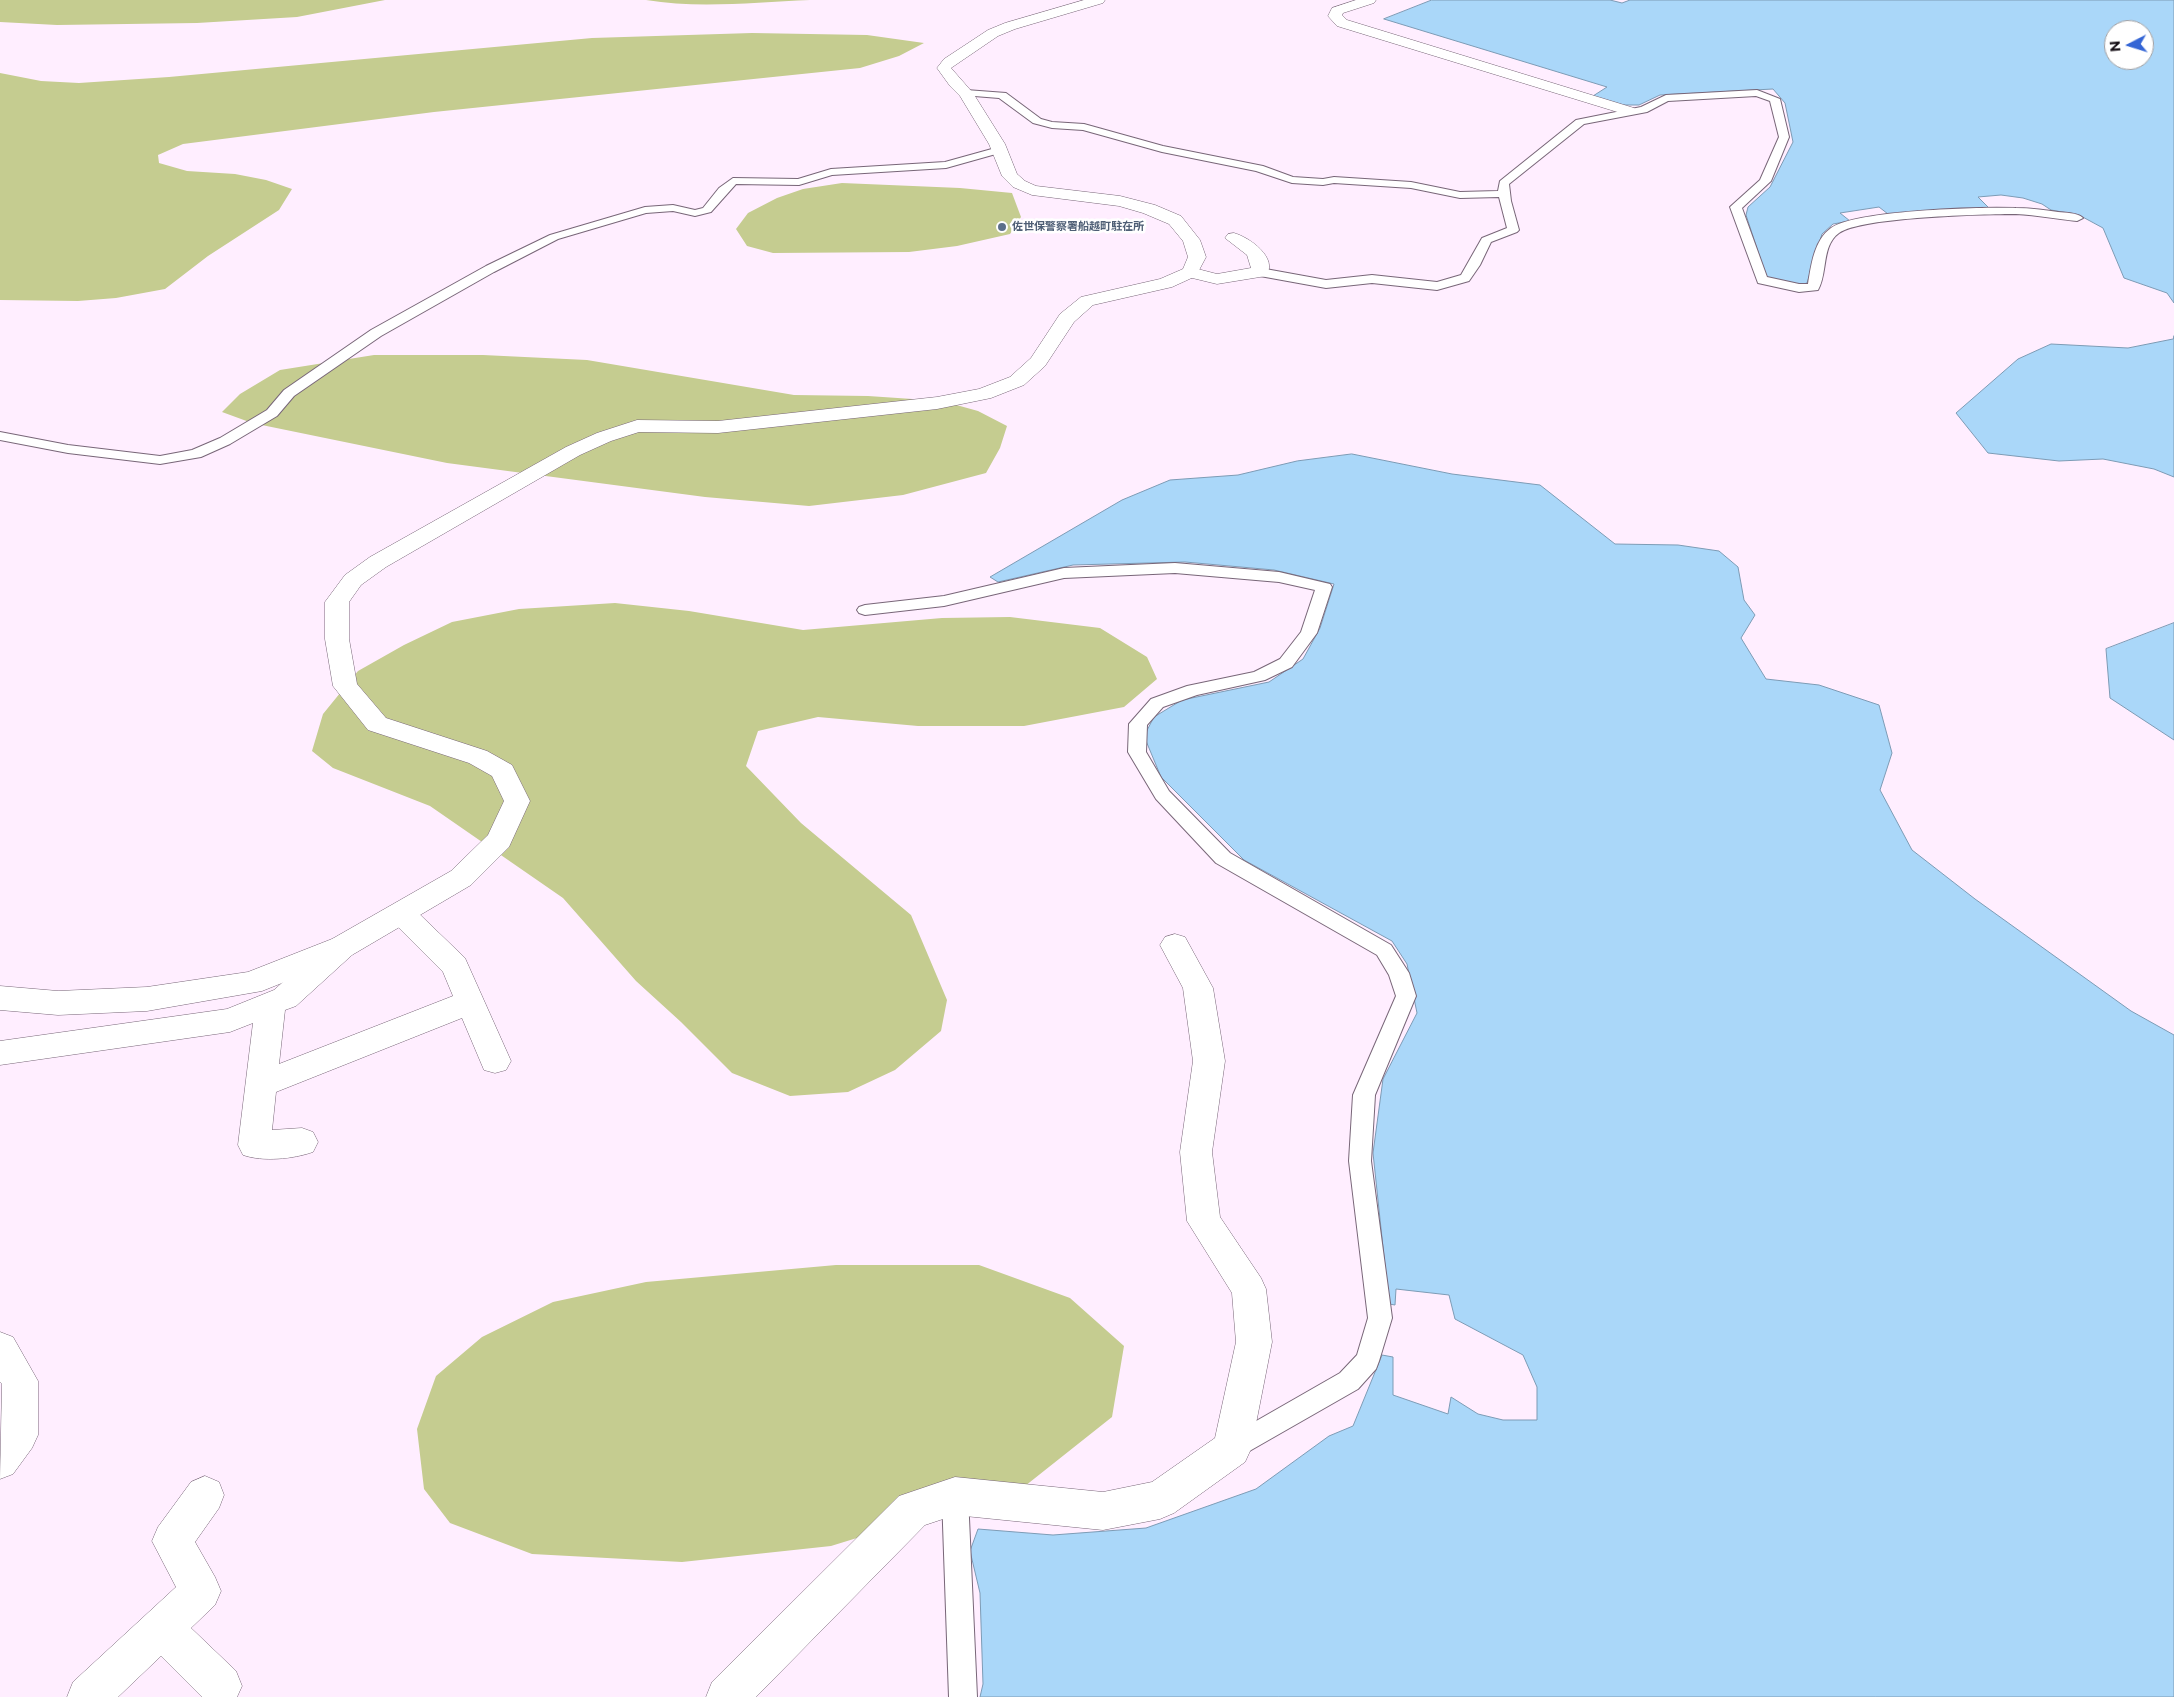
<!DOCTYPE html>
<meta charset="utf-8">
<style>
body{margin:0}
#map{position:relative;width:2174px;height:1697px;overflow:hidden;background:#fef;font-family:Montserrat,sans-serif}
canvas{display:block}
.north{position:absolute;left:2104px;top:20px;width:50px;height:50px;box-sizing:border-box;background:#fff;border:1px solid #a19fa1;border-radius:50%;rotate:265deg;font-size:14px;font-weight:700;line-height:20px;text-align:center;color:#150e15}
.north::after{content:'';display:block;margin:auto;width:18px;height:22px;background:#3465d5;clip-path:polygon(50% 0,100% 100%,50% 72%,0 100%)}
</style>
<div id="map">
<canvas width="2174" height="1697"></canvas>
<div class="north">N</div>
</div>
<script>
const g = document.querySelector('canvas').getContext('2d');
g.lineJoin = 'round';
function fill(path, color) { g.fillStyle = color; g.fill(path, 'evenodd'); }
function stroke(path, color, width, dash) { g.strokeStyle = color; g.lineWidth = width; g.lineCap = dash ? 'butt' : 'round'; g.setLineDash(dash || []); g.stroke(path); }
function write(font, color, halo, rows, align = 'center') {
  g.font = font + ' Montserrat,"Noto Sans JP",sans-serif'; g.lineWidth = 5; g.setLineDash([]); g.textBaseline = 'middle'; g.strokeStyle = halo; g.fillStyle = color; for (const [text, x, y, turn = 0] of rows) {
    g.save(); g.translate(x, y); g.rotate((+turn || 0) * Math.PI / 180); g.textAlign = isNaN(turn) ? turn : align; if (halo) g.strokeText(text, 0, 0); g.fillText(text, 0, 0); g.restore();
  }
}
fill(new Path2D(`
 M 0,0 L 385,0 L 297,17 L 197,23 L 57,25 L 0,22 Z
 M 646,0 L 810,0 C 756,2 699,9 646,0 Z
 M 752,33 L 867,35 L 924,43 L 899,56 L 860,68 L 434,112 L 183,144 L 158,155 L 159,163 L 187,171 L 235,174 L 266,180 L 292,189 L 279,210 L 208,256 L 165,289 L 116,298 L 78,301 L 0,300 L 0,73 L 41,81 L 79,83 L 169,77 L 592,38 Z
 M 842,183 L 960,188 L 1012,193 L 1021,217 L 1010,234 L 957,246 L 909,252 L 773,253 L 747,246 L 736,229 L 748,213 L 777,198 L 803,189 Z
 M 374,355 L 483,355 L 587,360 L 794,395 L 868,396 L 942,401 L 978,411 L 1007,426 L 1000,448 L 986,473 L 903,495 L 809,506 L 705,497 L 447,463 L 252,423 L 222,412 L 240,394 L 280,370 Z
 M 615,603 L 689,611 L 803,630 L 942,618 L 1010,617 L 1100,628 L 1147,657 L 1157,679 L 1124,707 L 1024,726 L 918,726 L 818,717 L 758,731 L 746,766 L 801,823 L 911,915 L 947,1000 L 941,1031 L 895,1070 L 848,1092 L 790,1096 L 732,1073 L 681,1022 L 636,981 L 563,898 L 430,806 L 333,768 L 312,751 L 323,714 L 358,671 L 404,645 L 452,622 L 519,609 Z
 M 836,1265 L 979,1265 L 1070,1298 L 1124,1346 L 1112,1417 L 1025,1486 L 831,1546 L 682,1562 L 532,1554 L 450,1523 L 424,1489 L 417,1429 L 436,1376 L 482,1337 L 553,1302 L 646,1282 Z`), '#c5cc90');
const water = new Path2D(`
 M 1432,0 L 1610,0 L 1622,3 L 1630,0 L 2174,0 L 2174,303 L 2167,293 L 2124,278 L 2103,228 L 2079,215 L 2051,210 L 2042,204 L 2023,198 L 2001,195 L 1978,197 L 1990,209 L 1888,214 L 1879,207 L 1840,213 L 1850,221 L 1833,224 L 1822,234 L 1807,283 C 1795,288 1777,283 1766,276 L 1746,215 L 1748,207 L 1770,187 L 1793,142 L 1785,103 L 1773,89 L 1660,95 L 1639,105 L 1623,105 L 1593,96 L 1607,87 L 1384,19 ZM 2114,30 L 2144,30 L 2144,60 L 2114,60 Z
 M 2174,336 L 2174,477 L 2154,469 L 2103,459 L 2059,461 L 1988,453 L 1956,413 L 2018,359 L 2051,344 L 2128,348 L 2173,339 Z
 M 1352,454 L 1452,474 L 1540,485 L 1615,544 L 1678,545 L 1719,551 L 1738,567 L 1744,600 L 1755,615 L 1741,638 L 1766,679 L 1819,685 L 1879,705 L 1892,753 L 1880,790 L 1912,850 L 1975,899 L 2131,1011 L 2174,1035 L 2174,1697 L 980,1697 L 983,1684 L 980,1593 L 970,1551 L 978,1529 L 1053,1535 L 1146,1528 L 1256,1489 L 1329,1436 L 1353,1426 L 1382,1355 L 1393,1357 L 1393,1395 L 1448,1414 L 1451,1397 L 1478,1414 L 1503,1420 L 1537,1420 L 1537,1387 L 1523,1355 L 1455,1319 L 1449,1295 L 1396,1289 L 1395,1305 L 1389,1304 L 1373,1153 L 1383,1079 L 1417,1013 L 1407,964 L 1392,941 L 1244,860 L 1161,777 L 1144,736 L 1154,717 L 1182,700 L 1269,682 L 1303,659 L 1320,628 L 1334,584 L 1274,570 L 1185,562 L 1073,565 L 998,582 L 990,577 L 1122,500 L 1170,480 L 1238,475 L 1297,461 Z
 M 2174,623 L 2174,740 L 2110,698 L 2106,649 Z`);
fill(water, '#aad7f9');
stroke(water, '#7d9bb5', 1);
const service = new Path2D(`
 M 966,90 L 1006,93 L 1041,119 L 1052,122 L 1084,124 L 1163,146 L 1263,166 L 1293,177 L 1323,179 L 1334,177 L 1411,182 L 1460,192 L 1498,191 L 1500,181 L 1576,120 L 1641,107 L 1666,95 L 1757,90 L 1780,99 L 1789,137 L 1771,181 L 1742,208 L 1767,277 L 1799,284 L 1808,284 C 1811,266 1814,240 1831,228 C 1857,210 1981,207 2016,208 C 2030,208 2044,210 2058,212 C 2065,213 2077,212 2083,218 L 2077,221 C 2057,219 2037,215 2016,214 C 1985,214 1861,217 1839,233 C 1821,246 1828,273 1818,290 L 1799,292 L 1758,283 L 1730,207 L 1760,180 L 1779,137 L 1770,101 L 1756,96 L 1668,101 L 1647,112 L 1584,124 L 1509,184 L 1511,201 L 1519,230 L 1517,232 L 1491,242 L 1480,265 L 1469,281 L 1437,290 L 1372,283 L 1326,288 L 1260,276 L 1254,272 L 1260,268 L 1326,280 L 1372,275 L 1437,282 L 1461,275 L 1482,238 L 1507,228 L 1499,197 L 1460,198 L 1411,188 L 1334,183 L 1323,185 L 1292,183 L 1256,171 L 1162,152 L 1083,130 L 1052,128 L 1033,123 L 999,98 L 962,95 L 961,93 Z
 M 999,147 L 1004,150 L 1003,152 L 946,168 L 832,175 L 799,185 L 736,184 L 711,212 L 695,216 L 673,211 L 646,213 L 558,239 L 494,272 L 381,336 L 294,396 L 277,416 L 230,444 L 201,457 L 160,464 L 68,453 L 0,440 L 0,432 L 68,445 L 160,456 L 192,450 L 220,438 L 267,410 L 284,390 L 371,330 L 486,266 L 550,235 L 645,207 L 673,205 L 695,210 L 703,208 L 719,188 L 733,178 L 798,179 L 831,169 L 945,162 Z
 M 1175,563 L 1279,572 L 1330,584 L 1332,587 L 1317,633 L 1292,667 L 1265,680 L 1197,695 L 1163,707 L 1147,725 L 1146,752 L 1169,791 L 1230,853 L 1391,945 L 1409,973 L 1416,996 L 1375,1095 L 1371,1161 L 1392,1318 L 1379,1361 L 1376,1369 L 1358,1389 L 1232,1461 L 1223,1458 L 1219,1449 L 1223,1440 L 1340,1373 L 1357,1355 L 1368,1318 L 1349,1161 L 1353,1095 L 1396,996 L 1389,975 L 1377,955 L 1216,863 L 1156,799 L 1128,752 L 1129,724 L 1151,699 L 1187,686 L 1254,672 L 1280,659 L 1301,632 L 1315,590 L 1279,582 L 1175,573 L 1064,578 L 944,606 L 865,615 L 859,613 L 857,610 L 859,607 L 865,605 L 944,596 L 1064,568 Z
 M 955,1483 L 964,1487 L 968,1496 L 977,1697 L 949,1697 L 942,1496 L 946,1487 Z`);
const minor = new Path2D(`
 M 1356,0 L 1376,0 L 1374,3 L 1343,13 L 1342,15 L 1347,20 L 1634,108 L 1637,111 L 1634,114 L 1624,114 L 1337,26 L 1328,16 L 1332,8 Z
 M 1234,233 C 1249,237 1279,258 1266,276 L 1217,284 L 1184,276 L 1181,272 L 1184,268 L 1190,267 L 1217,274 L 1251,268 L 1247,255 L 1225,238 L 1228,234 Z
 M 401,902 L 411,906 L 465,958 L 511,1061 L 506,1070 L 495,1073 L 484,1070 L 462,1018 L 276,1092 L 272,1130 L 302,1128 L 313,1132 L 318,1142 L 313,1152 C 293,1159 263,1162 243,1155 L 238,1145 L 253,1023 L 230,1032 L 0,1065 L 0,1041 L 227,1009 L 274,990 L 332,939 L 342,936 L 352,939 L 357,947 L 352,955 L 296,1006 L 285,1010 L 279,1064 L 453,996 L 443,972 L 391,920 L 387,913 L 391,906 Z
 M 1175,934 L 1185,937 L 1213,988 L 1225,1061 L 1212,1152 L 1220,1217 L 1261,1278 L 1266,1289 L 1272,1342 L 1251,1449 L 1245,1462 L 1174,1513 L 1160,1519 L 1103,1530 L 955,1515 L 925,1525 L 756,1697 L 706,1697 L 712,1682 L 899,1496 L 955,1477 L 1103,1492 L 1152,1482 L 1215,1438 L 1236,1342 L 1232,1293 L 1187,1221 L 1180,1152 L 1193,1061 L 1183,988 L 1160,945 L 1165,937 Z
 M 0,1332 L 13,1337 L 38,1381 L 38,1435 L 32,1448 L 13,1474 L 0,1479 L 2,1384 L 0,1382 Z
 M 205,1476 L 219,1482 L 224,1495 L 219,1508 L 195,1542 L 215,1577 L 221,1591 L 215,1605 L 191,1628 L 236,1671 L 242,1686 L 237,1697 L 202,1697 L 161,1656 L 118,1697 L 67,1697 L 73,1682 L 176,1587 L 152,1541 L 158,1527 L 191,1482 Z`);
const tertiary = new Path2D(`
 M 1084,0 L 1105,0 L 1103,3 L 1015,29 L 998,36 L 951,68 L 973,93 L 1005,144 L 1017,174 L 1025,181 L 1036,186 L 1120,196 L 1155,205 L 1181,216 L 1200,240 L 1206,257 L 1196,276 L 1172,287 L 1093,305 L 1074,322 L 1045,366 L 1024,385 L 991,398 L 937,409 L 718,433 L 639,432 L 611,441 L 580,455 L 386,567 L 361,585 L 349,602 L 349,639 L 357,684 L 386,718 L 487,751 L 512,765 L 530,801 L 509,847 L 471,885 L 352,955 L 262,991 L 147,1011 L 58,1015 L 0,1010 L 0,986 L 58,991 L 147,987 L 248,972 L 332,939 L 451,871 L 488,835 L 504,801 L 492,776 L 469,763 L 368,730 L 333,686 L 325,639 L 325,602 L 345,575 L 370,557 L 566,447 L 597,433 L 637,420 L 718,421 L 937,397 L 979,389 L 1010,377 L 1031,358 L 1060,314 L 1081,297 L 1160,279 L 1183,269 L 1188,257 L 1183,241 L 1169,224 L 1143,213 L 1119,206 L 1032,195 L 1013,187 L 1002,176 L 989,144 L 960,96 L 950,86 L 937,68 L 944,59 L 988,30 L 1005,23 Z`);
stroke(service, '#786678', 2);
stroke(minor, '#786678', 1);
stroke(tertiary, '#786678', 1);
fill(service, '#fff');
fill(minor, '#fff');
fill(tertiary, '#fff');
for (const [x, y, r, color] of [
 [1002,227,5,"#5c6f8a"]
]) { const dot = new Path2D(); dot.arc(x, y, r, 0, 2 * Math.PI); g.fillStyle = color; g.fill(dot); stroke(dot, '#fff', 2); }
write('bold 11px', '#4e5e75', '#fff', [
 ["佐世保警察署船越町駐在所",1012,227]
], 'left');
</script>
